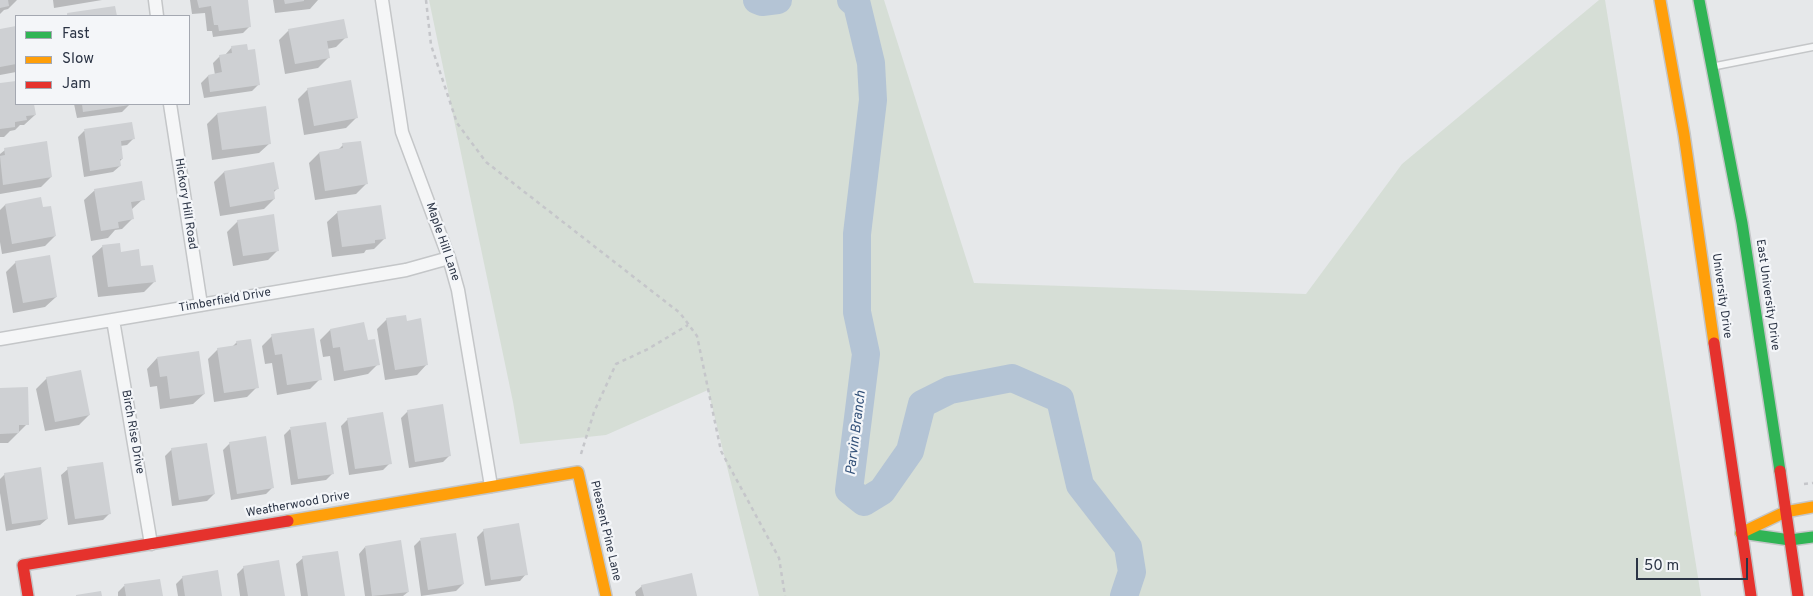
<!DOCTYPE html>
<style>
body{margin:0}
#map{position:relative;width:1813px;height:596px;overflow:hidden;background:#e6e8ea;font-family:Overpass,sans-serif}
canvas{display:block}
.legend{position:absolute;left:15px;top:15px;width:175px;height:90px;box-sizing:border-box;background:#f4f6f9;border:1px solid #a4a8b1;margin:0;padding:6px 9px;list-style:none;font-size:15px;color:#2b3445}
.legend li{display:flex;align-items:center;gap:10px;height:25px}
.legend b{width:25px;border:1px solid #a4a8b1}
.scale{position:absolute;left:1636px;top:558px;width:112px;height:22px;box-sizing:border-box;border:2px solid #2b3445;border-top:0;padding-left:6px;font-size:15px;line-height:18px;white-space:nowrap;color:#2b3445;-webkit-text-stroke:4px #f4f6f9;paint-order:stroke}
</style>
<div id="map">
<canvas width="1813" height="596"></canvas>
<ul class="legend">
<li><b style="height:6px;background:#30b455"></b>Fast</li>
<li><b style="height:6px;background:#ff9f0a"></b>Slow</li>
<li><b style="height:6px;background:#e5322d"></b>Jam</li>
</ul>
<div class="scale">50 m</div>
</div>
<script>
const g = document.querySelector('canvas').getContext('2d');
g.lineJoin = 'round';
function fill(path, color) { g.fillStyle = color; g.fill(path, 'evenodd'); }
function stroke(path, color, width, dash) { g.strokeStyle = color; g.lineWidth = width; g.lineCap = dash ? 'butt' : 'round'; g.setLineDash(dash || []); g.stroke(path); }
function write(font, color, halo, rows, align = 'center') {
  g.font = font + ' Overpass,sans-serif'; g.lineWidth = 4.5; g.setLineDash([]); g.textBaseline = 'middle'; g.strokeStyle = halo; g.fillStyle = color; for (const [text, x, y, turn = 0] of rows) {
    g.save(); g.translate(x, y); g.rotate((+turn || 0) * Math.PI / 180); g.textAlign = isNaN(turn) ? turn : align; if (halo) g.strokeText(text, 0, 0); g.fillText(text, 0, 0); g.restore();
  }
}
fill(new Path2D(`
 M 429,0 L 884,0 L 974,283 L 1306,294 L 1402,164 L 1599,0 L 1605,0 L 1701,596 L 759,596 L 708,390 L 606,435 L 520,444 L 513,402 Z`), '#d6ded6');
fill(new Path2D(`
 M 0,0 L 17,0 L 8,9 L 4,10 L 0,14 Z
 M 53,0 L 102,0 L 54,8 Z
 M 190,0 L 246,0 L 250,26 L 243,33 L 213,37 L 212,31 L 207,31 L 205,13 L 192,14 Z
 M 273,0 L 318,0 L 310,9 L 275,13 Z
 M 114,7 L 116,16 L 66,16 L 68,14 Z
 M 16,28 L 16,72 L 0,75 L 0,30 Z
 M 289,30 L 346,37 L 336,47 L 327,49 L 329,57 L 318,68 L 285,74 L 279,40 Z
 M 232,47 L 259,84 L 252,91 L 204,98 L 201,83 L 208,76 L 215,75 L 213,63 L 220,56 L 225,55 Z
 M 16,83 L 16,104 L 33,104 L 35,115 L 24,125 L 20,125 L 15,130 L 10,131 L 4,137 L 0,137 L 0,85 Z
 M 308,89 L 356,118 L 346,128 L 304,135 L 298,99 Z
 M 74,104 L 129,104 L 129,105 L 122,112 L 77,118 Z
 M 217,114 L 270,143 L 259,153 L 212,160 L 207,124 Z
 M 84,131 L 134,138 L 127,145 L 120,146 L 122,159 L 119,162 L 120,166 L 113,172 L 84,177 L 78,137 Z
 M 343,145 L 366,184 L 356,194 L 315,200 L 309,163 L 319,153 L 338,150 Z
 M 5,150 L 51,177 L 41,187 L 0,194 L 0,154 Z
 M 224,172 L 277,189 L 273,193 L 274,199 L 264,209 L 220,216 L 214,182 Z
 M 95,190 L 143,199 L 131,210 L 132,219 L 122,229 L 115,230 L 108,238 L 91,241 L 84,200 Z
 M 5,205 L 42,209 L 55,236 L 45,246 L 2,254 L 0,242 L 0,210 Z
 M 338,212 L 385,238 L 374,249 L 366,250 L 364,253 L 332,257 L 327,222 Z
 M 238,221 L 278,250 L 268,260 L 233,266 L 227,232 Z
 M 103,246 L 120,253 L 140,268 L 154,282 L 144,292 L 98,297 L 92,256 Z
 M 16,262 L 56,297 L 45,307 L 13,313 L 6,272 Z
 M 387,319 L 406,322 L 427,364 L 417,375 L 385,380 L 377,329 Z
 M 330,330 L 367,342 L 378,364 L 368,374 L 334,381 L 330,356 L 323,357 L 320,340 Z
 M 272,336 L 320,379 L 310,389 L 277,395 L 272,363 L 265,364 L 262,346 Z
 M 237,342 L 257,387 L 247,397 L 214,402 L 208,359 L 218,349 L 233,346 Z
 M 157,358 L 204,394 L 193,404 L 160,409 L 157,386 L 150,387 L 147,369 Z
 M 47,378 L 89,415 L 79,425 L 45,431 L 36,389 Z
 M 0,389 L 27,424 L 8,443 L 0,443 Z
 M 408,411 L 450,455 L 443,462 L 409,468 L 401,418 Z
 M 348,419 L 390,463 L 383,470 L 349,475 L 341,426 Z
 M 290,429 L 333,473 L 326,480 L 291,485 L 284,435 Z
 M 230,443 L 272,488 L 266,494 L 231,500 L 223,450 Z
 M 172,449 L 214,494 L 207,501 L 172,506 L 165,456 Z
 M 68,469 L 110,513 L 103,520 L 68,525 L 61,475 Z
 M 5,474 L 47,519 L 40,525 L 6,531 L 0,493 L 0,479 Z
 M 484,530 L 526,574 L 520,581 L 485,586 L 477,537 Z
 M 420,540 L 463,584 L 456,591 L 421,596 L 414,546 Z
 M 365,547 L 408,592 L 403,596 L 365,596 L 359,554 Z
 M 303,558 L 344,596 L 301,596 L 296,564 Z
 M 244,567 L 284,596 L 240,596 L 237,574 Z
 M 183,577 L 221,596 L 178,596 L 176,584 Z
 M 124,586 L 162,596 L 118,596 L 118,592 Z
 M 642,586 L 696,596 L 636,596 L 635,592 Z`), '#0003');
stroke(new Path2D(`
 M 757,0 L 762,2 L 778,0
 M 851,0 L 857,5 L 871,63 L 873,100 L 857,234 L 857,312 L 866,354 L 849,490 L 864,502 L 882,491 L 910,451 L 922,404 L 950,390 L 1012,378 L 1060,399 L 1080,485 L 1128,547 L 1132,572 L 1124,596`), '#b4c4d5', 28);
fill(new Path2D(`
 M 0,0 L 8,0 L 9,6 L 0,8 Z
 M 197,0 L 248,0 L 251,27 L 219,31 L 218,25 L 214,25 L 211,6 L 199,8 Z
 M 284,0 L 304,0 L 304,1 L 285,4 Z
 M 115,6 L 117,16 L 68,16 L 67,13 Z
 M 344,19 L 348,38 L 327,41 L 330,58 L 295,64 L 288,29 Z
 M 16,26 L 16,64 L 0,67 L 0,29 Z
 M 247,44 L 248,50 L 255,49 L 260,85 L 210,92 L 208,75 L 222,72 L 219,55 L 232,53 L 231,46 Z
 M 351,80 L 358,118 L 314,126 L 307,88 Z
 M 16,81 L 16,104 L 34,104 L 36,115 L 26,116 L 27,120 L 15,122 L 15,127 L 0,129 L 0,83 Z
 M 82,104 L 130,104 L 130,105 L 83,112 Z
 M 266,106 L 271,144 L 222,150 L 217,113 Z
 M 132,122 L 135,139 L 121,141 L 123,159 L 120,159 L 121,166 L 90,171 L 84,129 Z
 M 47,141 L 52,177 L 3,185 L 0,156 L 5,155 L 4,148 Z
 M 361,141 L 368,184 L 325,191 L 319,152 L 343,148 L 342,143 Z
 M 274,162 L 279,189 L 274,190 L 275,199 L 230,207 L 224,171 Z
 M 142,181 L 145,200 L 131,202 L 134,219 L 118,222 L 119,228 L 101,231 L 94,189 Z
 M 41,197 L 43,207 L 51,206 L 56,236 L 12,244 L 5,204 Z
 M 381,205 L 386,239 L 375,240 L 375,243 L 342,247 L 337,211 Z
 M 274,214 L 279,251 L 243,256 L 237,220 Z
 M 120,243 L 121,252 L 139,249 L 141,266 L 153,265 L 156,282 L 108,287 L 102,245 Z
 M 50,255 L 57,297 L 23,303 L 15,261 Z
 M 406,315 L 407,321 L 421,318 L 428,365 L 395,370 L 386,318 Z
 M 364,322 L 368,340 L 375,339 L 380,365 L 344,371 L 340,347 L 333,348 L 330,329 Z
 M 314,328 L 322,380 L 287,385 L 282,354 L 275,355 L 271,334 Z
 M 251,339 L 259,388 L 224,393 L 217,348 L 237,345 L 236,341 Z
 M 199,351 L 205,394 L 170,399 L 167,376 L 160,377 L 157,357 Z
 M 81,370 L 90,415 L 55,422 L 46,377 Z
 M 28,387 L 29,425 L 19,425 L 19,433 L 0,434 L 0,388 Z
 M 443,404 L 451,456 L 415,462 L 407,410 Z
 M 383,412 L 392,464 L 355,469 L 347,418 Z
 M 326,422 L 334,474 L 298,479 L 290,427 Z
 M 266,436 L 274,488 L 237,494 L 229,442 Z
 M 207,443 L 215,494 L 179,500 L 171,448 Z
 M 103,462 L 111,514 L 75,519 L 67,467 Z
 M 41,467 L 48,519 L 12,524 L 4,473 Z
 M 519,523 L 528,575 L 491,580 L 483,529 Z
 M 456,533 L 464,584 L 428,590 L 420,538 Z
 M 401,540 L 409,592 L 372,596 L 365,546 Z
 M 338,551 L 345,596 L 308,596 L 302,556 Z
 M 279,560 L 285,596 L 248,596 L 243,566 Z
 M 218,570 L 222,596 L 185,596 L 182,576 Z
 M 692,573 L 697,596 L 644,596 L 641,585 Z
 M 160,579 L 163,596 L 126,596 L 124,584 Z
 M 101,591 L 102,596 L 76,596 L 76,595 Z`), '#ced0d3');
const lane = new Path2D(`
 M 1716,66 L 1813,47`);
const street = new Path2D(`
 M 155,0 L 157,16
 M 382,0 L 402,132 L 449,258 L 458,290 L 491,486
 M 170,104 L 201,305
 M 113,320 L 151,544
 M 0,339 L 406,270 L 449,258`);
const fast = new Path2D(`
 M 1699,0 L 1742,223 L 1780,471
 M 1741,533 L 1790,540 L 1813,537`);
const slow = new Path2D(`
 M 1660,0 L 1684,134 L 1714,343
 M 288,521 L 578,472 L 606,596
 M 1741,533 L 1785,512 L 1813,507`);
const jam = new Path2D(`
 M 1714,343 L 1751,596
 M 1780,471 L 1798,596
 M 28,596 L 23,565 L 288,521`);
stroke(lane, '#c4c6c8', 9);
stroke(street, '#c4c6c8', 15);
stroke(fast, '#c4c6c8', 14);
stroke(slow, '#c4c6c8', 14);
stroke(jam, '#c4c6c8', 14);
stroke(new Path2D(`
 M 426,0 L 431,45 L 457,123 L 486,162 L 680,313 L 697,336 L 721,451 L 779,558 L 785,596
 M 581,454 L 594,412 L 616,364 L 648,349 L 688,325
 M 1804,484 L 1813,483`), '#c5c6ca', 2.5, [4, 4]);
stroke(lane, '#f5f6f7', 6);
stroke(street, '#f5f6f7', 12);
stroke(fast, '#30b455', 11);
stroke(slow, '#ff9f0a', 11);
stroke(jam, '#e5322d', 11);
write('12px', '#2b3445', '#f4f6f9', [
 ["Hickory Hill Road",185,204,81],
 ["Maple Hill Lane",442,242,71],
 ["East University Drive",1767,295,82],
 ["University Drive",1721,296,82],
 ["Timberfield Drive",225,301,-10],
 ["Birch Rise Drive",132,432,80],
 ["Weatherwood Drive",298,505,-10],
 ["Pleasent Pine Lane",605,531,77]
]);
write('italic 14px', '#34527a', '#f4f6f9', [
 ["Parvin Branch",857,433,-83]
]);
</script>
